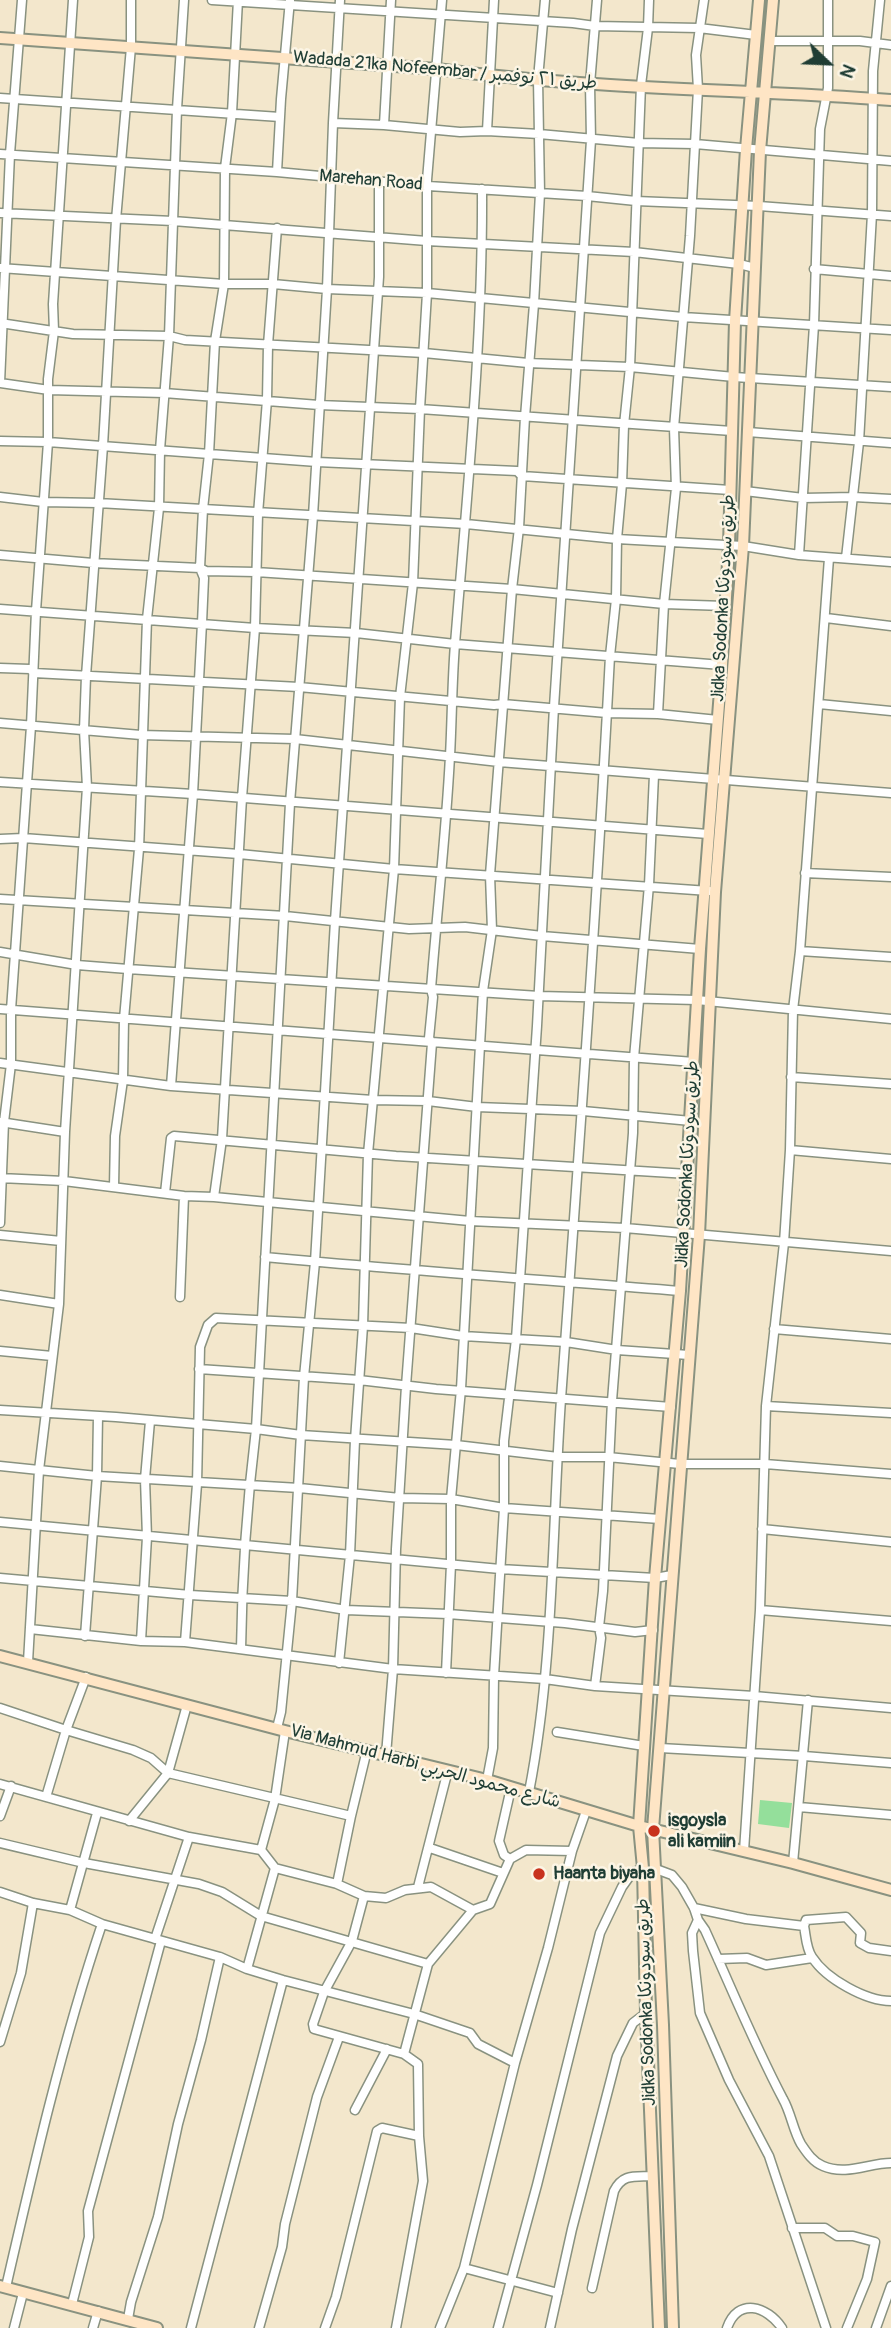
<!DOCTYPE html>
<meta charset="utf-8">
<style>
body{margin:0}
#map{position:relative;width:891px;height:2328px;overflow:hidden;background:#f3e7cc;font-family:Pangolin,sans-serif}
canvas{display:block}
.north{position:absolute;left:793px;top:28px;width:70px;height:70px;-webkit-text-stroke:5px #fcf5e5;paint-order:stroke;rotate:113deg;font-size:19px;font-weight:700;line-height:28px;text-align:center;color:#1f3d34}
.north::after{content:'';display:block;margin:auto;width:24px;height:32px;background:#1f3d34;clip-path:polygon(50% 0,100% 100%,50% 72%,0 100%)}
</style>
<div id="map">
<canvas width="891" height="2328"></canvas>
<div class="north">N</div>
</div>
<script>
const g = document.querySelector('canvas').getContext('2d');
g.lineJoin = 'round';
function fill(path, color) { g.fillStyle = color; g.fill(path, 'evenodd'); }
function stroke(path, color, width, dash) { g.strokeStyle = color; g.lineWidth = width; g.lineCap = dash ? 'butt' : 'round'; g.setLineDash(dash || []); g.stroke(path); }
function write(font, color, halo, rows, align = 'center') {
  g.font = font + ' Pangolin,"Playpen Sans Arabic",sans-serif'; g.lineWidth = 5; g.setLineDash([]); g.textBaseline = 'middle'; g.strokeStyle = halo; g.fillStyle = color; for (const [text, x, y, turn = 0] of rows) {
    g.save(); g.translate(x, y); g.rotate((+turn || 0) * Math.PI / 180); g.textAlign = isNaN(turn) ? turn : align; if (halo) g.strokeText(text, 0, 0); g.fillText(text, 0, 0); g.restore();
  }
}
fill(new Path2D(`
 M 760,1800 L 792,1803 L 789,1828 L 758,1824 Z`), '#94df9b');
const street = new Path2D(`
 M 212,0 L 573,23 L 595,26 L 699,28 L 756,35
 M 770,41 L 860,41 L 891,45
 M 0,98 L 280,117
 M 333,123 L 384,125 L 460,132 L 487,131 L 539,134 L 639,143 L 695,144 L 891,161
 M 384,125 L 391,0
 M 487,131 L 494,0
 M 0,154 L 277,172 L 428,186 L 587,196 L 636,201 L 759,206 L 891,216
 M 277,172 L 281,99 L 290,0
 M 0,213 L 173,221 L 427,241 L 634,252 L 739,264 L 755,268
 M 0,268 L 224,284 L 273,284 L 327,289 L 427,293 L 683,317 L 891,330
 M 814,269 L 891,276
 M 0,323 L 73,334 L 169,336 L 185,340 L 424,353 L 528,363 L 630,367 L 734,377 L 891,387
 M 0,383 L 49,390 L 164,393 L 319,405 L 420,409 L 732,431
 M 0,383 L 10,154 L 22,0
 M 748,432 L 891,443
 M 0,441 L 48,442 L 317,462 L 517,471 L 522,476 L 730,490
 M 745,491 L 803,498 L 854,497 L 891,499
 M 0,497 L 43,502 L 98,503 L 466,524 L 617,539 L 743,546 L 799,555 L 891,562
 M 0,555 L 93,563 L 200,568 L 206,571 L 256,572 L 512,589 L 664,604 L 725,606
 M 799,555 L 814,325 L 820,129 L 828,88 L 828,0
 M 846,558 L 859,442 L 872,214 L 873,71 L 880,0
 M 0,609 L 255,628 L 356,633 L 455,644 L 722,665
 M 826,618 L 891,626
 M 0,668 L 30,669 L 34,673 L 299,687 L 494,705 L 503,704 L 607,713 L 658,714 L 718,720
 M 819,704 L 891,711
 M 658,714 L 664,604 L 676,488 L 674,428 L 690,236 L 698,89 L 696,55 L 704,0
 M 0,723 L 141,735 L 295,739 L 499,762 L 891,793
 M 0,782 L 193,794 L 708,834
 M 0,839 L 23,838 L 239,854 L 394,869 L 709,891
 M 805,873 L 891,877
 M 0,899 L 285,916 L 409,929 L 465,927 L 542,936 L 700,949
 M 800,951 L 891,957
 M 0,952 L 77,965 L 128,969 L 539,996 L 697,1000 L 891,1019
 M 0,1009 L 694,1062
 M 0,1063 L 171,1086 L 373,1100 L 428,1101 L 477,1107 L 583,1111 L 691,1121
 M 791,1077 L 891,1084
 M 171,1086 L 193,794 L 202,623 L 204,578 L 200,568 L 203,509 L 209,454 L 215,341 L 224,284 L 225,168 L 232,113 L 238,0
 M 0,1122 L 65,1132
 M 790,1150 L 891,1159
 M 0,1178 L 64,1181 L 184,1196 L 214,1197 L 470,1221 L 625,1228 L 891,1251
 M 114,1187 L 115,1136 L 123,1080 L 124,1019 L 139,849 L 147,619 L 159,508 L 160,450 L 169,336 L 177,109 L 184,0
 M 165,1193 L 171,1138 L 174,1136 L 396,1156 L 688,1174
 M 214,1197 L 222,1139 L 242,798 L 255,628 L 258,514 L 267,400 L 268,345 L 277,228
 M 0,1223 L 4,1122 L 11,1064 L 11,1010 L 31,726 L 36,611 L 48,442 L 48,379 L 54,331 L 53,304 L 73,0
 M 0,1235 L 61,1241
 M 265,1257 C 403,1270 542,1280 680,1291
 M 0,1295 L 59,1304
 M 180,1297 L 184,1196
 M 774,1329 L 891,1339
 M 0,1351 L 52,1356
 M 199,1369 L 359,1380 L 436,1389 L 671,1407
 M 766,1406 L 891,1413
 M 0,1410 L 116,1417 L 256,1429 L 301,1435 L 456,1445 L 558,1457 L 608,1457 L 680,1464 L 765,1464 L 891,1474
 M 0,1466 L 97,1476 L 299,1488 L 400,1498 L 451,1499 L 504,1508 L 660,1519
 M 0,1522 L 500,1569 L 655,1578 L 672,1575
 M 762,1529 L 891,1542
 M 0,1578 L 190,1595 L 292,1601 L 346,1610 L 448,1614 L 565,1623 L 635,1632 L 653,1630
 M 760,1610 L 891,1621
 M 30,1629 L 141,1641 L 185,1642 L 393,1669 L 545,1679 L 595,1686 L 754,1696 L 891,1708
 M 85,1636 L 97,1476 L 98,1416
 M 141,1641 L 147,1537 L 145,1479 L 150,1421
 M 185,1642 L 197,1484 L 200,1347 L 208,1325 L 216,1318 L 411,1328 L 463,1336 L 566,1342 L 617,1350 L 689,1355
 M 241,1649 C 242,1576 247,1502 256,1429 L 290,803 L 313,516 L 327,289 L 333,123 L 340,0
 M 28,1662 L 39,1470 L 59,1304 L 65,1132 L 87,787 L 84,730 L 86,676 L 103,446 L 116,220 L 131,47 L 131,0
 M 339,1663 L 350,1555 L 355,1440 L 363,1326 L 368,1154 L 394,869 L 400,697 L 413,583 L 420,409 L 427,293 L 427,180 L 442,0
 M 446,1673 L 451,1564 L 451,1499 L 461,1389 L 483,991 L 492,930 L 490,875 L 512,589 L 519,528 L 525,417 L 534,304 L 540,193 L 538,79 L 545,0
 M 595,1686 L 601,1638 L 599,1627 L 603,1591 L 612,1401 L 633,1133 L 634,1058 L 649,885 L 654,775
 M 0,1708 L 66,1730 L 133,1750 L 151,1758 L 168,1773 L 351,1816 L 367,1750
 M 277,1728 L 281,1712 L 292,1601 L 304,1377 L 315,1262 L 335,921 L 379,277 L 379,181
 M 557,1732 L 644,1746
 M 660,1748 L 804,1756 L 891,1763
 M 386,1755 L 393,1669 L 396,1549 L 406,1386 L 432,1043 L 429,1038 L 433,997 L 431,989 C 437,911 446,834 450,756 C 452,719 452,682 455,644 C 467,493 483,341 482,189
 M 487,1780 L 493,1748 L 494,1676 L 504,1508 L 504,1441 L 516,1339 L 537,1026 L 554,707 L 591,140 L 590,84 L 597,0
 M 0,1784 L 189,1837 L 261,1850 L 275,1868 L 337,1884 L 364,1896 L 386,1898 L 405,1890 L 431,1887 L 473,1910
 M 529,1792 C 554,1663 552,1530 561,1399 C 579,1151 597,904 610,656 L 616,599 L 617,539 L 622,484 L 624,425 L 630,367 L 641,85 L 648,28 L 649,0
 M 46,1797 L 66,1730 L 86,1677
 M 799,1807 L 891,1815
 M 0,1816 L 11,1786
 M 129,1821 L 168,1773 L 187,1705
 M 0,1843 L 84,1863 L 199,1884 L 222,1892 L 261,1916 L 428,1964
 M 430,1848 L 503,1873
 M 261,1850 L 275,1799 L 285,1731
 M 744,1851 L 760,1610 L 766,1406 L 784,1243 L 790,1150 L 793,1010 L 800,951 L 829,558
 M 510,1859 L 526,1850 L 572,1851
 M 793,1863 L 808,1700
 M 656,1869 L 672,1875 L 682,1887 L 694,1908 L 698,1920 L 692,1933 L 693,1951 L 700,2013 L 729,2080 L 769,2156 L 826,2328
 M 337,1884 L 351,1816
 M 418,1887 L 448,1770
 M 0,1892 L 33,1903 L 70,1910 L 102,1924 L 220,1957 L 247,1969 L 283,1980 L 414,2014 L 470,2033 L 478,2044 L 515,2063
 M 364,1896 L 352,1941 L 324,1992 L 313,2024 L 314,2029 L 404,2054
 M 694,1908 L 746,1919 L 804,1926 L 806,1920 L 846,1917 L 861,1933 L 860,1943 L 869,1948 L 891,1951
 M 70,1910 L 97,1813
 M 698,1920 L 705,1930 C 731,1987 754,2044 783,2099 C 791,2113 793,2130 801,2144 C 807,2153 813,2162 823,2166 C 846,2176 869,2163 891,2163
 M 804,1926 C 806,1936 806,1948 812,1957 C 826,1979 866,2001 891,2001
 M 155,1939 L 189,1837
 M 718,1959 L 747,1958 L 766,1965 L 812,1958
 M 247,1969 L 275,1868
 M 0,2042 L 21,1973 L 33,1903
 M 355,2110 L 387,2049
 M 792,2228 L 825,2228 L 837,2236 L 853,2236 L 875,2242 L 867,2279 L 847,2328
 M 464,2268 L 558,2293
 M 6,2287 C 34,2165 62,2043 102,1924
 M 592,2288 L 614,2191 C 623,2173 635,2177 653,2176
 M 72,2304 L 89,2237 L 88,2211 L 161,1941
 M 128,2319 L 131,2302 L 158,2217 L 178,2124 L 201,2040 L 220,1957
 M 14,2328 L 23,2293
 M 93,2328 L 98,2311
 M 191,2328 L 283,1980
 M 259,2328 L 282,2247 L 285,2224 L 317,2097 L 339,2037
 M 325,2328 L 336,2297 L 377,2131 L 382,2128 L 419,2136
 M 396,2328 L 423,2181 L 419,2136 L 418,2064 L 404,2054 L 428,1964 L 473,1910 L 490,1904 L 510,1859 L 504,1855 L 499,1841 L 511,1788
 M 440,2328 L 464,2268 L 515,2063 L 548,1948 L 572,1851 L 586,1811
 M 498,2328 L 537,2185 L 600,1933 L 622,1887 L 632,1873 L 643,1868
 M 550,2328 L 572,2229 L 617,2056 L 633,2023 L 646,2013
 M 727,2328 C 738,2297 767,2306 782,2328
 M 876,2328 L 891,2286`);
const secondary = new Path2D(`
 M 0,38 L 437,69 C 587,89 740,89 891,100
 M 0,1656 L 285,1731 L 487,1780 L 639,1826 L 793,1863 L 891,1890
 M 0,2286 L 157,2328
 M 659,2328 L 646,2013 L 643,1868 L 639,1826 L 655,1578 L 680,1291 L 700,949 L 722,665 L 729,546 L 735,321 L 746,149 L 759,0
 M 673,2328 L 663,2025 L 653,1829 L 699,1235 L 715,892 L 743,546 L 760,151 L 773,0`);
stroke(street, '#899280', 11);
stroke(secondary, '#899280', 14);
stroke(street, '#fff', 8);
stroke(secondary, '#fee5c5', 10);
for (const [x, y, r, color] of [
 [654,1831,7,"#c8321e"],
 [539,1874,7,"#c8321e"]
]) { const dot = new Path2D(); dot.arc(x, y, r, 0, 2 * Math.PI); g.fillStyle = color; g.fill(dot); stroke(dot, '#fcf5e5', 2.5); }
write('18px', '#1f3d34', '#fcf5e5', [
 ["Wadada 21ka Nofeembar / طريق ٢١ نوفمبر",445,71,5],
 ["Marehan Road",371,181,5],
 ["Jidka Sodonka طريق سودونكا",724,598,-87],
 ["Jidka Sodonka طريق سودونكا",688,1164,-87],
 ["Via Mahmud Harbi شارع محمود الحربي",425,1767,15],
 ["Jidka Sodonka طريق سودونكا",647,2002,-92]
]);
write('bold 18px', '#1f3d34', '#fcf5e5', [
 ["isgoysla",668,1821],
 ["ali kamiin",668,1842],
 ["Haanta biyaha",553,1874]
], 'left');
</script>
